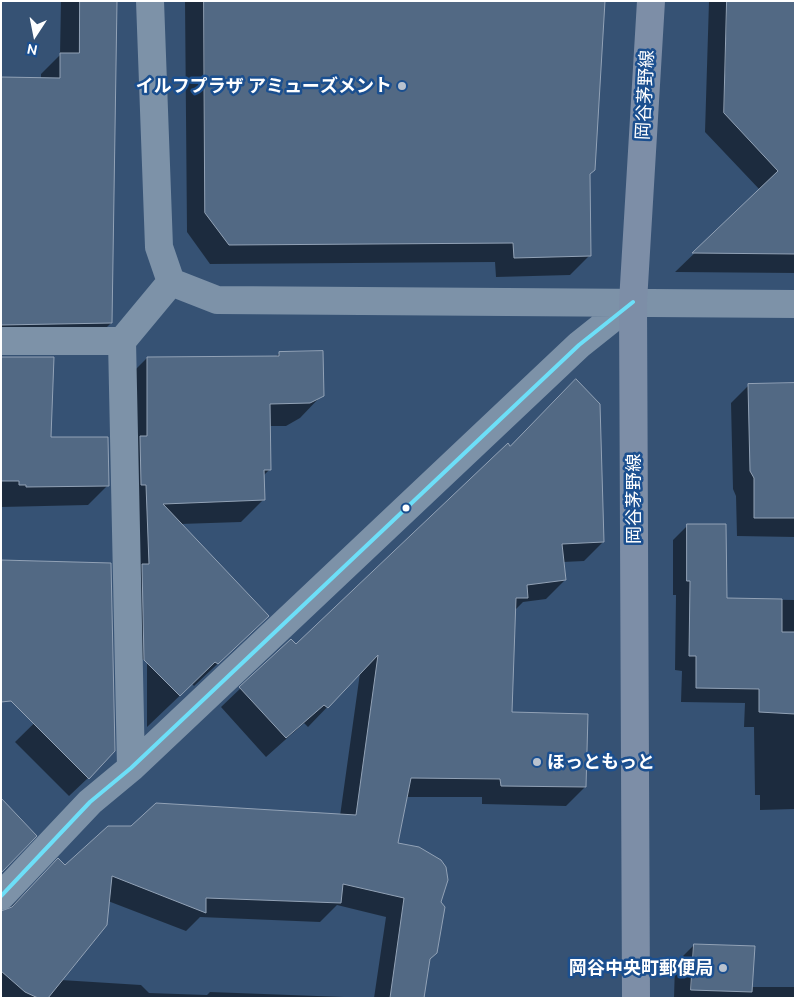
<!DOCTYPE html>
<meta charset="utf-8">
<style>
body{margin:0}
#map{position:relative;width:796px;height:999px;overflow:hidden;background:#365274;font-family:Ubuntu,sans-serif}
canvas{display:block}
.frame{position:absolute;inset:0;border:2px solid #fff;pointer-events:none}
.north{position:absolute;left:10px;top:10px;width:50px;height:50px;-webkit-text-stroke:4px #1b4f8f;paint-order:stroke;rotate:191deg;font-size:14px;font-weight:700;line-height:20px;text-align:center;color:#fff}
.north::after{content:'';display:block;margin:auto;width:18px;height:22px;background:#fff;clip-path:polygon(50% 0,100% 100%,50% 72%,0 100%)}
</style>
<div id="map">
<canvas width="796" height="999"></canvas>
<div class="frame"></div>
<div class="north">N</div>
</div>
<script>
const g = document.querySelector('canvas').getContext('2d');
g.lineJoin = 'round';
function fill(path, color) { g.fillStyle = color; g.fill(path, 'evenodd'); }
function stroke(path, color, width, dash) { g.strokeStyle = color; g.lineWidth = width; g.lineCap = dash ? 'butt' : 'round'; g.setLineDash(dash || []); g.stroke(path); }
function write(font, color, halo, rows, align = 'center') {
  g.font = font + ' Ubuntu,"Noto Sans JP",sans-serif'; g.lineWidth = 5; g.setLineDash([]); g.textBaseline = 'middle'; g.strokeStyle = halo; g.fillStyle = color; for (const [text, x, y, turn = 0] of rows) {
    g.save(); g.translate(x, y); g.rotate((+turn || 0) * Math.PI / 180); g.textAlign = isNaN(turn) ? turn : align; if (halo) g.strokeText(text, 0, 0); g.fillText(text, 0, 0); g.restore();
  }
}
fill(new Path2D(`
 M 61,1 L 116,1 L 111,323 L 91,343 L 1,344 L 1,78 L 41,79 L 41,74 L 60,55 Z
 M 185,1 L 604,1 L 588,175 L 589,256 L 570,275 L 496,277 L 495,262 L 210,264 L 187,232 Z
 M 709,1 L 795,1 L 795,273 L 675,272 L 760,190 L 705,132 Z
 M 280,353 L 322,395 L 300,418 L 286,426 L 269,426 L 270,469 L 263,476 L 264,499 L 241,522 L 180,524 L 245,638 L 194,686 L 192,684 L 147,727 L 147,660 L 122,658 L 124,381 L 147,358 L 275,357 Z
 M 1,358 L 50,439 L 108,485 L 88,505 L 1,507 Z
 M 749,385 L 795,385 L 795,537 L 737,536 L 736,496 L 733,489 L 731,403 Z
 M 508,445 L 603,542 L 584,561 L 563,562 L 565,580 L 546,599 L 523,602 L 514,611 L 511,713 L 585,787 L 566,806 L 482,804 L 482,797 L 406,797 L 397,844 L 440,902 L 423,998 L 374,998 L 386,917 L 337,905 L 320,922 L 200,917 L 186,931 L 108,901 L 61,980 L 141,985 L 149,993 L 207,995 L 210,992 L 371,998 L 1,998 L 1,917 L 58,860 L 65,867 L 340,816 L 360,673 L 308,727 L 304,723 L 266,757 L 221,707 L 291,640 L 296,646 Z
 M 688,525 L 725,599 L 795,600 L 794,809 L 760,810 L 760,795 L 755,795 L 754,727 L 744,727 L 745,703 L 681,702 L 682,671 L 675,670 L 676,595 L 673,595 L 673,540 Z
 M 73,685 L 88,778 L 69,796 L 15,742 Z
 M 694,945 L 751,987 L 795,987 L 795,998 L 674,998 L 675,964 Z`), '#0007');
const building = new Path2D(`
 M 80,1 L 117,1 L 112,323 L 1,325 L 1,77 L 60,78 L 60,53 L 79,53 Z
 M 204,1 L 605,1 L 595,170 L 590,174 L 591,256 L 514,258 L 513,243 L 229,245 L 205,213 Z
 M 727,1 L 795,1 L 795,254 L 692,253 L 778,171 L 724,113 Z
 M 323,351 L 324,396 L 310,403 L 270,404 L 271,470 L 264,470 L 265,500 L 163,504 L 269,616 L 218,664 L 215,662 L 180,696 L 144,660 L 142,564 L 149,564 L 146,485 L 141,485 L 140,436 L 147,436 L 147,357 L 279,356 L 279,352 Z
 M 1,357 L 54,357 L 51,437 L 108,437 L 109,486 L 26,487 L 26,485 L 19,485 L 19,481 L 1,481 Z
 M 576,379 L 600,404 L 604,542 L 562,544 L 566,580 L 527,585 L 528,598 L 516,598 L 512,712 L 588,714 L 586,787 L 501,786 L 500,779 L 411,778 L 398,843 L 419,847 L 441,860 L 446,867 L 448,880 L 441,902 L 445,907 L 437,953 L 430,959 L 424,998 L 390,998 L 404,898 L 343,884 L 341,903 L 206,898 L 206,913 L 112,876 L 107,925 L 48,998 L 38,998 L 25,992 L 1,971 L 1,911 L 12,907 L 58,858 L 65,865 L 108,826 L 131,826 L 156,803 L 356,815 L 378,655 L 328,708 L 324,705 L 286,738 L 239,687 L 291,639 L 296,644 L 508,443 L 510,446 Z
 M 795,383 L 795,518 L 754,518 L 754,478 L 750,471 L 748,384 Z
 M 687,524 L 726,524 L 727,598 L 782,599 L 782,632 L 795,632 L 795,714 L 759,712 L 759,689 L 696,688 L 696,656 L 689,656 L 690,581 L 687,581 Z
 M 1,560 L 111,563 L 115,751 L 89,779 L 11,701 L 1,702 Z
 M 1,798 L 37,836 L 1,873 Z
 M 694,944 L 755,946 L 752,992 L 691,990 Z`);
fill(building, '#526984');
stroke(building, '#92a2b6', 1);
stroke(new Path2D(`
 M 150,1 L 159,247 L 171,282 L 217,300 L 795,304
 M 1,341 L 122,341
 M 131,768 L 122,341 L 171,282
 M 1,896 L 90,802 L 131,768 L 579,345 L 633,302`), '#7d92a8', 28);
stroke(new Path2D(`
 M 636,998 L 633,302 L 651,1`), '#7d8ea7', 28);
stroke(new Path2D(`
 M 1,896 L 90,802 L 131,768 L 579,345 L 633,302`), '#6ddff8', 4);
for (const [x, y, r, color] of [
 [402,86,5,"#b9c2ce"],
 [406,508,4.5,"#fff"],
 [537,762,5,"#b9c2ce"],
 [723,968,5,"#b9c2ce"]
]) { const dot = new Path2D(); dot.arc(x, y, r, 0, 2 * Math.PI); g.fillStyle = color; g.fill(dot); stroke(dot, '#1b4f8f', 2); }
write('bold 18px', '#fff', '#1b4f8f', [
 ["イルフプラザ アミューズメント",392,86],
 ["ほっともっと",547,762,"left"],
 ["岡谷中央町郵便局",713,968]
], 'right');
write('18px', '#fff', '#1b4f8f', [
 ["岡谷茅野線",645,95,-87],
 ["岡谷茅野線",634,499,-90]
]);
</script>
